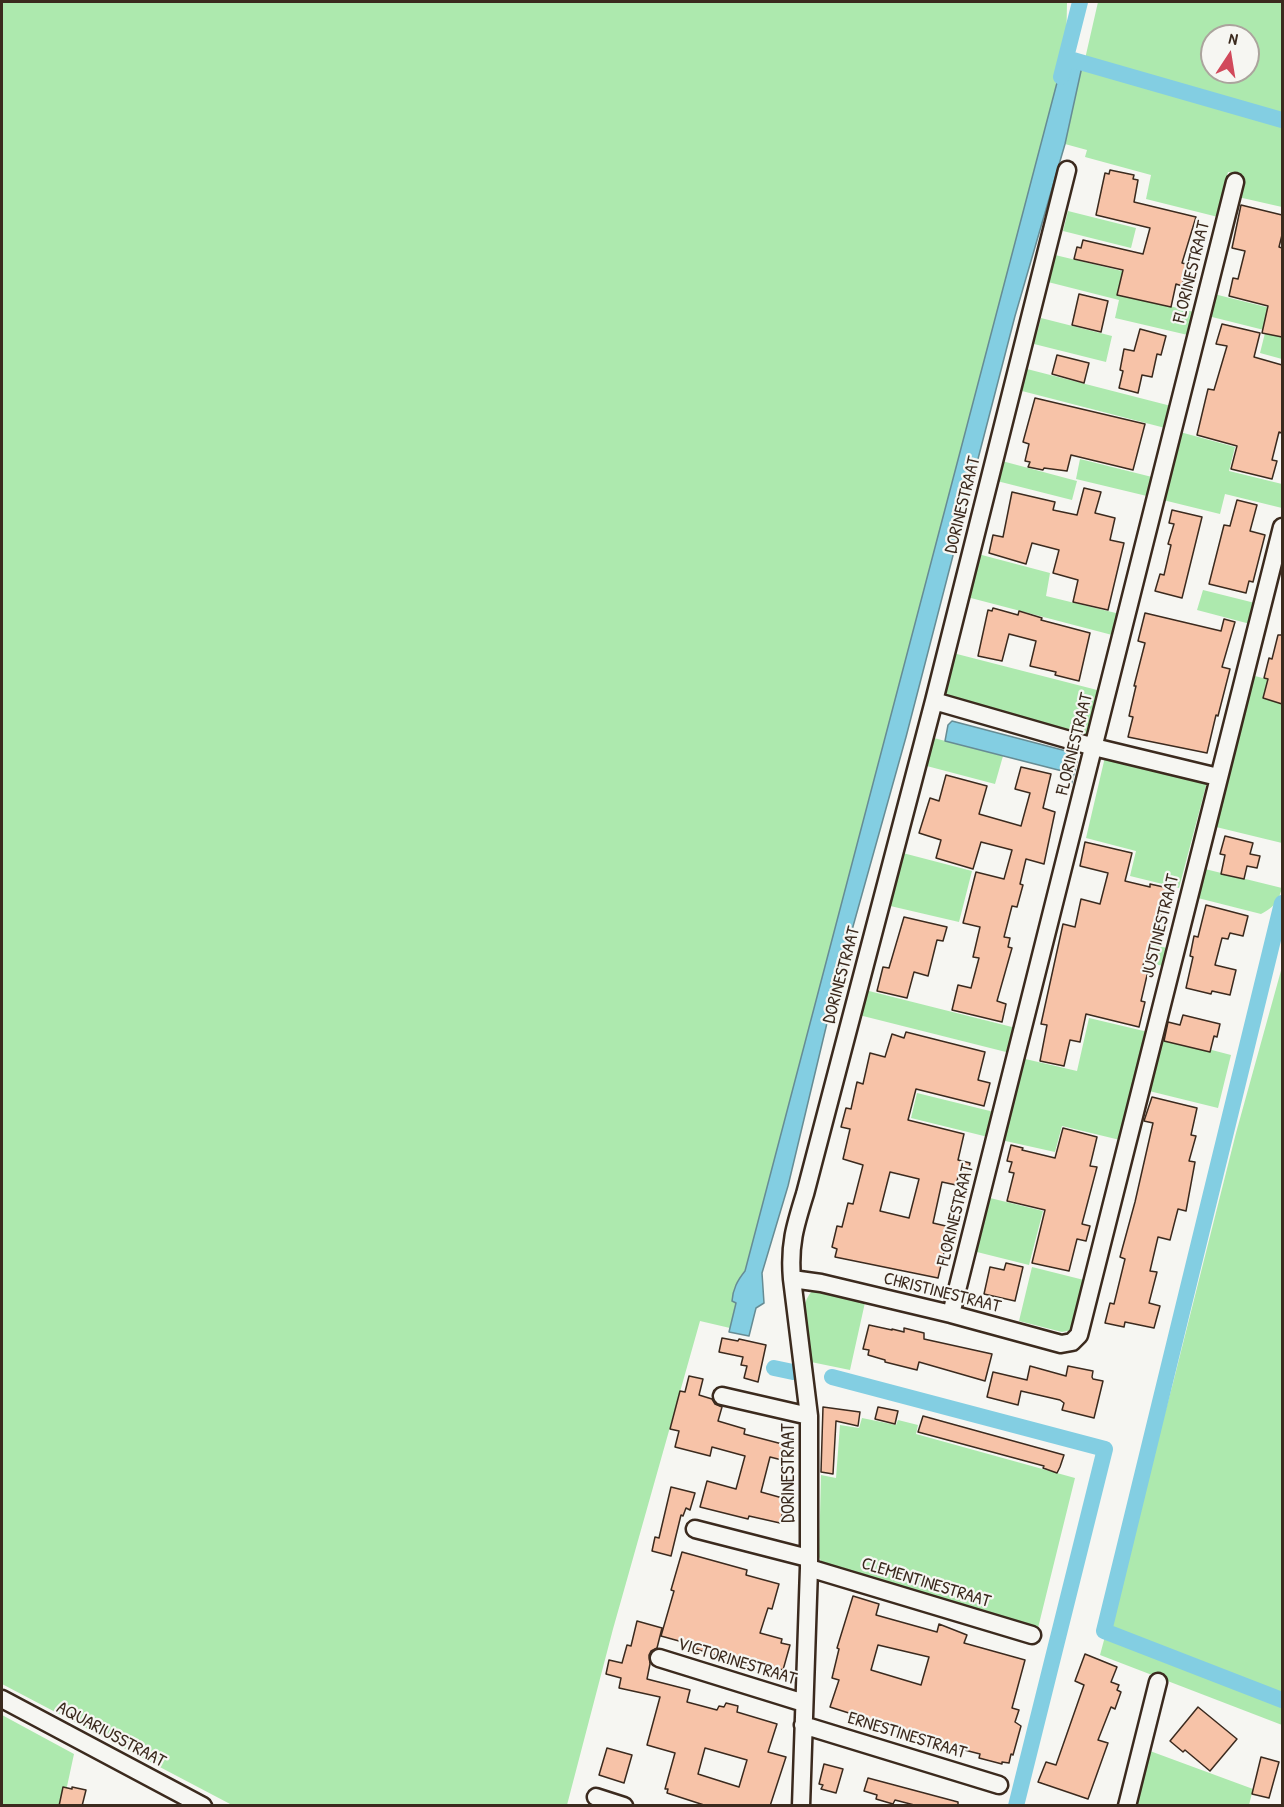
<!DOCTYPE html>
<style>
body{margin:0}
#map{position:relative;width:1284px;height:1807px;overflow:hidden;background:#f6f6f2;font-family:"Patrick Hand",sans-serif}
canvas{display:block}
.frame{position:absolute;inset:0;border:3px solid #3b2a1e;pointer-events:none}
.north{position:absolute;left:1200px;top:24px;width:60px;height:60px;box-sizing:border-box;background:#f6f6f2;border:2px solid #aba49d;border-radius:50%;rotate:12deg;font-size:16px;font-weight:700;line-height:24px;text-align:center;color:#3b2a1e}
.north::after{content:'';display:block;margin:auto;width:21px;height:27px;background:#d1495b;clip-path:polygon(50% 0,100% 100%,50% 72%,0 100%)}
</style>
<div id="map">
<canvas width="1284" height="1807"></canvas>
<div class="frame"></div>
<div class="north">N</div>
</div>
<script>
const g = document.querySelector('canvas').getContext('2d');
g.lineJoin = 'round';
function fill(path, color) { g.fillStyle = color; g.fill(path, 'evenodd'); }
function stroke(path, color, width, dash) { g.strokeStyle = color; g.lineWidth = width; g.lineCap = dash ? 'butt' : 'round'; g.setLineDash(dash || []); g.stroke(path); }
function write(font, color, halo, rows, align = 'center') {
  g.font = font + ' "Patrick Hand",sans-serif'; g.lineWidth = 4.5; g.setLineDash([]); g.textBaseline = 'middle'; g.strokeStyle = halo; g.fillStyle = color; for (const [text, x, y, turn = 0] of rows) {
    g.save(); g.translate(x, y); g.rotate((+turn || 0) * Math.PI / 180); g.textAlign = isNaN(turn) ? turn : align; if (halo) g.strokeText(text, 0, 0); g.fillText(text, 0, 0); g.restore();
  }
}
fill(new Path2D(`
 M 2,2 L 1067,2 L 1066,58 L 745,1271 C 737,1281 733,1289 732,1301 L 736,1302 L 730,1328 L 700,1321 L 613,1629 L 567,1805 L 232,1805 L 2,1684 Z
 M 1098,2 L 1282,2 L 1282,117 L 1085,59 ZM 1212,36 L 1248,36 L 1248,72 L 1212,72 Z
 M 1082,66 L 1282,124 L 1282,207 L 1238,197 L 1243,176 L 1228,172 L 1218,217 L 1146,199 L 1151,175 L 1085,157 L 1087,150 L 1065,144 Z
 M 1068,211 L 1136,228 L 1131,248 L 1063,231 Z
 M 1055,255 L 1126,272 L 1121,294 L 1198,313 L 1192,336 L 1115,318 L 1119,300 L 1048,282 Z
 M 1214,294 L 1270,308 L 1264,330 L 1208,316 Z
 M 1041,318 L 1112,336 L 1106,362 L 1034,344 Z
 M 1265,333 L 1282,337 L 1282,359 L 1260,353 Z
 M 1027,369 L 1175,407 L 1169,429 L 1022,391 Z
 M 1180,432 L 1235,447 L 1229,471 L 1282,484 L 1282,508 L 1225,494 L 1220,514 L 1163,500 Z
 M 1080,459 L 1156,478 L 1151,497 L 1076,479 Z
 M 1002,461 L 1077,481 L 1072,500 L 997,481 Z
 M 978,554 L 1050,573 L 1046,596 L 1120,614 L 1116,636 L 967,597 Z
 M 1203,590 L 1259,604 L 1254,625 L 1197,610 Z
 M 953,653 L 1101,691 L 1091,730 L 1086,734 L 1078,735 L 946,698 L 944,693 Z
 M 1251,675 L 1282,683 L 1282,843 L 1212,826 Z
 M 930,737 L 1003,756 L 995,784 L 923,765 Z
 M 1105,757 L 1207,782 L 1179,888 L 1130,876 L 1136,851 L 1086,838 Z
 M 899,852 L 972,871 L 959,922 L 886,905 Z
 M 1201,868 L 1282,888 C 1278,902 1274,907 1261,914 L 1194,897 Z
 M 1112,935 L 1167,948 L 1163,966 L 1108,953 Z
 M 1282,967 L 1282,1725 L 1100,1655 L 1173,1383 L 1236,1133 Z
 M 865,990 L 1016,1028 L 1010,1053 L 859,1015 Z
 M 1089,1018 L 1148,1032 L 1120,1140 L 1062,1126 L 1055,1152 L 1001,1140 L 1021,1058 L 1077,1071 Z
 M 1158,1036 L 1231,1055 L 1218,1108 L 1145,1090 Z
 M 917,1093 L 994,1112 L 988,1137 L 911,1118 Z
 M 986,1197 L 1043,1211 L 1029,1265 L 973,1251 Z
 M 1032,1267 L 1084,1280 L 1072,1330 L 1062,1332 L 1019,1321 Z
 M 816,1288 L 866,1298 L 850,1370 L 811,1362 C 807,1339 794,1303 816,1288 Z
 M 862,1418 L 896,1425 L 898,1420 L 918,1425 L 916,1434 L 1075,1478 L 1038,1628 L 822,1563 L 819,1557 L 821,1475 L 836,1478 L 840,1425 L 859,1428 Z
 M 2,1715 L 74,1754 L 63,1805 L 2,1805 Z
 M 1150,1751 L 1253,1789 L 1249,1805 L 1136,1806 Z`), '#ade9ae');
const water = new Path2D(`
 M 1064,56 L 1083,62 L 1065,144 L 1015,316 L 906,737 L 833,998 L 788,1186 L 762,1273 L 764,1303 L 756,1308 L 749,1336 L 729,1332 L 736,1303 L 732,1301 C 733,1289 737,1281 745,1271 Z
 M 952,721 L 1070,752 L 1075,756 L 1077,761 L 1071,786 L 1067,785 L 1070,773 L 945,741 L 948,725 Z`);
fill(water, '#83cee2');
stroke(water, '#668c94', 1.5);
stroke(new Path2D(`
 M 1066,58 L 1282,120
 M 1061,77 L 1080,2
 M 1282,903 L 1104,1631 L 1282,1700
 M 774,1368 L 793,1372
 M 832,1377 L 1105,1449 L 1016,1806`), '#83cee2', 16);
const building = new Path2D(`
 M 1110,170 L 1134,175 L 1133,179 L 1138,180 L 1134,202 L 1196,217 L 1182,263 L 1190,265 L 1187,277 L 1185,276 L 1182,286 L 1176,284 L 1171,307 L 1117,295 L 1123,270 L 1074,259 L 1077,247 L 1081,248 L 1083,240 L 1143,254 L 1150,228 L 1096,215 L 1105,173 L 1109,174 Z
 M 1241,205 L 1282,215 L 1282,235 L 1279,247 L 1282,248 L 1282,337 L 1262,333 L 1268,306 L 1229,296 L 1233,278 L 1238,279 L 1245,251 L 1232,248 Z
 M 1079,294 L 1108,301 L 1101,332 L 1072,325 Z
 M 1222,324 L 1260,333 L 1254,357 L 1282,365 L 1282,433 L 1279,432 L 1272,460 L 1277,461 L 1272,479 L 1231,469 L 1237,446 L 1197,435 L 1208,389 L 1214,390 L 1227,346 L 1216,344 Z
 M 1140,329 L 1166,336 L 1161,355 L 1157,354 L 1152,377 L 1142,375 L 1138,393 L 1119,388 L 1123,371 L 1120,370 L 1124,349 L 1134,351 Z
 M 1057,355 L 1089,363 L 1084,383 L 1052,374 Z
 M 1035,398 L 1145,424 L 1133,470 L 1071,455 L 1067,471 L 1044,468 L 1043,470 L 1028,467 L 1030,462 L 1025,461 L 1029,444 L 1023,442 Z
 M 1084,488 L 1101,492 L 1095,513 L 1115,518 L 1110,540 L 1124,543 L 1108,610 L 1073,602 L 1078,580 L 1053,573 L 1059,550 L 1032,543 L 1026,564 L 989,553 L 993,535 L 1003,537 L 1012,492 L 1055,502 L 1053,510 L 1077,515 Z
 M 1237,500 L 1257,505 L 1250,531 L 1265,535 L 1253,582 L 1249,581 L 1246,593 L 1209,584 L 1224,525 L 1230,526 Z
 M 1172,510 L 1202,517 L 1182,598 L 1155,591 L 1160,574 L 1164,575 L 1171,545 L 1168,544 L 1174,524 L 1169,523 Z
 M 993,608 L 1018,615 L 1019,611 L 1042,618 L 1041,620 L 1090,633 L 1079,681 L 1055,675 L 1056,672 L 1030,666 L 1036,641 L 1009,634 L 1002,661 L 978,656 L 988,610 L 992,611 Z
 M 1145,613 L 1221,631 L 1224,619 L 1235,622 L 1222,667 L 1230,669 L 1218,716 L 1216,715 L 1207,753 L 1128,737 L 1133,717 L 1129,716 L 1136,686 L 1134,686 L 1145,643 L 1138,641 Z
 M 1278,635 L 1282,635 L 1282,704 L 1263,698 L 1268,679 L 1264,678 L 1269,658 L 1272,659 Z
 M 1021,767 L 1051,774 L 1043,808 L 1055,812 L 1044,864 L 1026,859 L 1020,884 L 1023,885 L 1017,907 L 1012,906 L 1004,937 L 1010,938 L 1008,947 L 1012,948 L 997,1001 L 1006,1004 L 1002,1022 L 952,1010 L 958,985 L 971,988 L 979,958 L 973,957 L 980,927 L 963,923 L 976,872 L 1004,879 L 1012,850 L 981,842 L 973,869 L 936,858 L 941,840 L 919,833 L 930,798 L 939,801 L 946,775 L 987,786 L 979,814 L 1021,826 L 1030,793 L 1015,789 Z
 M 1225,836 L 1253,843 L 1250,854 L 1260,856 L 1257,868 L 1247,866 L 1244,879 L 1221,874 L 1225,855 L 1220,854 Z
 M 1085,842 L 1132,853 L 1125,881 L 1150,887 L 1150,884 L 1168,888 L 1159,924 L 1162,925 L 1158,943 L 1150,941 L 1142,969 L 1148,971 L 1141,1001 L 1145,1002 L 1139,1027 L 1086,1014 L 1080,1042 L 1070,1040 L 1064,1066 L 1040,1061 L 1047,1025 L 1041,1024 L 1063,924 L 1075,927 L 1081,899 L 1100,904 L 1108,873 L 1080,866 Z
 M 1206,905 L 1248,916 L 1243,936 L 1230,933 L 1228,939 L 1222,938 L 1215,965 L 1236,970 L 1230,995 L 1212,991 L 1211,994 L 1186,988 L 1193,957 L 1190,956 L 1194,936 L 1198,937 Z
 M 904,917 L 947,927 L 943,941 L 937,940 L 928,976 L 914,972 L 907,998 L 877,991 L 883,967 L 889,968 Z
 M 1183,1015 L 1220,1024 L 1217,1037 L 1214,1036 L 1210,1052 L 1164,1041 L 1168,1022 L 1180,1025 Z
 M 906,1032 L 985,1052 L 978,1080 L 990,1083 L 984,1106 L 916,1089 L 908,1120 L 964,1134 L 958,1160 L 970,1163 L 967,1175 L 959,1173 L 956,1185 L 942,1182 L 933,1223 L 950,1227 L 938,1278 L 835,1257 L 837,1249 L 832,1247 L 837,1226 L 842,1227 L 848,1203 L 853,1204 L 863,1165 L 843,1159 L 850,1129 L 841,1127 L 846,1108 L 851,1109 L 857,1082 L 863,1084 L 870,1053 L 885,1057 L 892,1034 L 904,1038 ZM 890,1172 L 919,1179 L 909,1218 L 880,1211 Z
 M 1152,1097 L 1197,1108 L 1191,1135 L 1196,1136 L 1189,1161 L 1195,1162 L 1186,1211 L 1178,1209 L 1170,1240 L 1158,1237 L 1150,1271 L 1157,1272 L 1149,1303 L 1160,1306 L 1154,1328 L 1125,1322 L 1124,1327 L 1105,1323 L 1110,1303 L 1114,1304 L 1125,1259 L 1120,1257 L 1135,1202 L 1153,1123 L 1144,1121 Z
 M 1063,1128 L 1097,1137 L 1090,1166 L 1097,1167 L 1082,1224 L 1090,1226 L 1086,1241 L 1077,1239 L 1069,1271 L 1032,1263 L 1045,1210 L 1007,1201 L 1014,1173 L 1009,1172 L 1012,1162 L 1007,1161 L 1011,1145 L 1023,1148 L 1022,1150 L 1055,1158 Z
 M 1006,1263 L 1023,1267 L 1015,1301 L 984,1294 L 990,1267 L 1004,1270 Z
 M 869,1325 L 892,1330 L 892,1329 L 904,1332 L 904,1328 L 924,1333 L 924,1339 L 992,1354 L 985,1381 L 919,1362 L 917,1370 L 885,1362 L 885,1360 L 868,1355 L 869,1350 L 863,1349 Z
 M 722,1338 L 738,1341 L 739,1339 L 766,1345 L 758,1382 L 744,1378 L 747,1366 L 741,1365 L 743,1357 L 719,1352 Z
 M 1030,1366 L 1066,1376 L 1068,1366 L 1093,1371 L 1092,1377 L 1093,1379 L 1103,1381 L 1094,1418 L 1062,1410 L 1064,1403 L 1060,1400 L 1021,1391 L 1018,1405 L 987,1397 L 993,1372 L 1027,1380 Z
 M 689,1376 L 703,1379 L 699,1395 L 712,1399 L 715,1404 L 722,1407 L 718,1421 L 745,1429 L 744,1434 L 786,1445 L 782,1460 L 770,1457 L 761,1492 L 786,1499 L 780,1523 L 749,1516 L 748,1519 L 700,1507 L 707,1481 L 736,1489 L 745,1456 L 712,1447 L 710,1456 L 675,1447 L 679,1431 L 670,1429 L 680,1391 L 685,1392 Z
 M 823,1407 L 860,1412 L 858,1426 L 836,1421 L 833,1474 L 821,1472 Z
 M 878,1407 L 898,1411 L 895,1424 L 875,1419 Z
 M 923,1416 L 1064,1455 L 1060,1467 L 1057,1473 L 1043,1468 L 1044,1466 L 918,1432 Z
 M 671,1487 L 695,1493 L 690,1510 L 686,1508 L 683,1516 L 681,1515 L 671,1556 L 652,1551 L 655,1537 L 659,1538 Z
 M 682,1552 L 747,1570 L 746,1575 L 779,1584 L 772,1609 L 768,1608 L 760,1633 L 782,1639 L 781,1643 L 790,1645 L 783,1670 L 754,1661 L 752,1667 L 696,1649 L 697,1646 L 661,1636 L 674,1591 L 671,1590 Z
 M 853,1596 L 879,1604 L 876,1615 L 937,1632 L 939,1624 L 967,1635 L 964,1643 L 1025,1660 L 1012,1708 L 1019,1710 L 1015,1722 L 1021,1726 L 1013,1755 L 1011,1754 L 1009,1763 L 1002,1762 L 1002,1764 L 979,1758 L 980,1754 L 949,1746 L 948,1751 L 919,1743 L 921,1736 L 830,1707 L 839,1680 L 832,1678 L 839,1649 L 837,1648 ZM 878,1645 L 929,1657 L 921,1685 L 871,1670 Z
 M 637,1621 L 662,1628 L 657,1648 L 651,1651 L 649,1655 L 650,1664 L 647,1679 L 690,1690 L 687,1702 L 717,1710 L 719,1706 L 724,1707 L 726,1703 L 738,1706 L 737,1712 L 777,1724 L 768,1752 L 786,1757 L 770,1806 L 707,1806 L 667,1793 L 668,1789 L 665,1789 L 675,1753 L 647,1745 L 660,1697 L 619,1688 L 621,1678 L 606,1674 L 609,1660 L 622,1663 L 627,1645 L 631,1646 ZM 705,1748 L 747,1760 L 739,1787 L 698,1774 Z
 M 1085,1654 L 1117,1667 L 1111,1682 L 1119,1685 L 1117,1690 L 1121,1692 L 1115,1709 L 1111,1707 L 1098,1740 L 1108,1743 L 1088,1799 L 1038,1782 L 1046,1762 L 1056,1765 L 1084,1685 L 1075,1681 Z
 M 1198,1707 L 1237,1739 L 1210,1771 L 1185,1750 L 1183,1752 L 1170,1741 Z
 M 607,1748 L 632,1755 L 624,1783 L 599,1775 Z
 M 1261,1757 L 1279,1762 L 1269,1798 L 1252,1794 Z
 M 824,1764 L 843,1769 L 836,1793 L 821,1789 L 823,1785 L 819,1784 Z
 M 868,1778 L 958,1802 L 958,1806 L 918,1806 L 895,1800 L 893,1804 L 876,1799 L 877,1795 L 864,1791 Z
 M 63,1787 L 72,1789 L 72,1787 L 86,1790 L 82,1806 L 59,1806 Z`);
fill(building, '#f7c3a8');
stroke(building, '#3b2a1e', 1.5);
const street = new Path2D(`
 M 934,701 L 1094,747 L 1218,777
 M 792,1279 L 821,1283 L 951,1314 L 1061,1344 L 1072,1342 L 1079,1335 L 1282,527
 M 951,1314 L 1235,182
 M 722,1396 L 809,1416
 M 695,1529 L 808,1558
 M 809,1568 L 1032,1635
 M 659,1658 L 804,1703
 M 2,1699 L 203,1806
 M 803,1725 L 999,1785
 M 596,1797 L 624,1806
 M 801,1806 L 809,1568 L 809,1416 L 792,1279 C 789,1245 795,1226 805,1194 L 934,701 L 1067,170
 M 1127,1806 L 1158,1682`);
stroke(street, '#3b2a1e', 21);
stroke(street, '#f6f6f2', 16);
write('18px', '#3b2a1e', '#f6f6f2', [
 ["FLORINESTRAAT",1192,272,-76],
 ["DORINESTRAAT",963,505,-76],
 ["FLORINESTRAAT",1075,744,-76],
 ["JUSTINESTRAAT",1161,926,-76],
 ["DORINESTRAAT",842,975,-75],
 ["FLORINESTRAAT",956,1215,-76],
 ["CHRISTINESTRAAT",942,1293,14],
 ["DORINESTRAAT",789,1473,-90],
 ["CLEMENTINESTRAAT",926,1583,17],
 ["VICTORINESTRAAT",737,1662,17],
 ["AQUARIUSSTRAAT",111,1735,28],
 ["ERNESTINESTRAAT",907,1736,17]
]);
</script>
